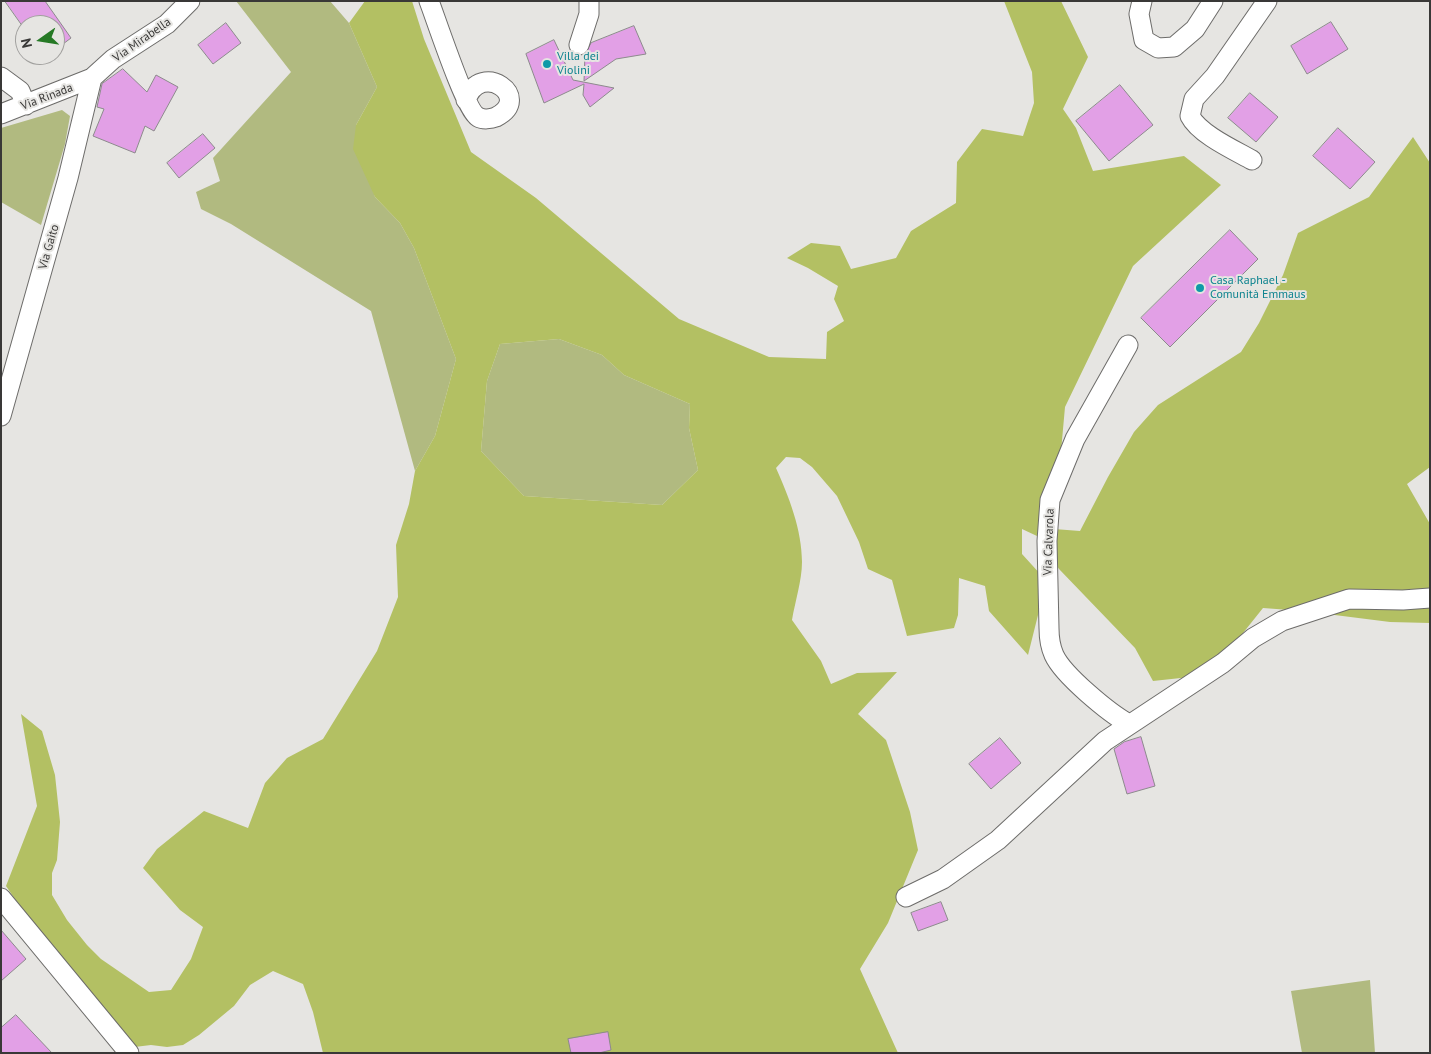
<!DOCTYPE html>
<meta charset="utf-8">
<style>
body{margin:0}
#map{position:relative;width:1431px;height:1054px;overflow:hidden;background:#e6e5e2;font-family:"PT Sans",sans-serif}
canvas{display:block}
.frame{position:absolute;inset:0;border:2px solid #393837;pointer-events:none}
.north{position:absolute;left:15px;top:15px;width:50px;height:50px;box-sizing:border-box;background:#e6e5e2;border:1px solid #a1a09e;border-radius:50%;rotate:257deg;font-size:14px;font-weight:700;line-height:20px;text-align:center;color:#393837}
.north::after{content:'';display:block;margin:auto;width:18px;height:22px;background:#267925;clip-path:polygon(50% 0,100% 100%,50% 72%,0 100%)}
</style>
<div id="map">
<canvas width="1431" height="1054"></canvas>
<div class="frame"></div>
<div class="north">N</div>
</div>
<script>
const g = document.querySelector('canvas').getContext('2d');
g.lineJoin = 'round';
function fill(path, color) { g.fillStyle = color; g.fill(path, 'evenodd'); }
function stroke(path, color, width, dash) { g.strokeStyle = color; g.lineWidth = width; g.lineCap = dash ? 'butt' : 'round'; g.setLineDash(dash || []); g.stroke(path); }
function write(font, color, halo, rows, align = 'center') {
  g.font = font + ' "PT Sans",sans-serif'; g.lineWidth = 4; g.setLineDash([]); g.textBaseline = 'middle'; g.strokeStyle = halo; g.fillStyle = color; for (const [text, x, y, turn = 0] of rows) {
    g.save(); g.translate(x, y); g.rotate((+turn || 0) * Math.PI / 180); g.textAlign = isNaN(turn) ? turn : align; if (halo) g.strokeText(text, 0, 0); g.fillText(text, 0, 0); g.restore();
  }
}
fill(new Path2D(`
 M 236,1 L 330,1 L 349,23 L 377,87 L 356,125 L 375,197 L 400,223 L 414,248 L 456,359 L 435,436 L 415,471 L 371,311 L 231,224 L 201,209 L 196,192 L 220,181 L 213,158 L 291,72 Z
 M 62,110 L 70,116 L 65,144 L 41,225 L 1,202 L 1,128 Z
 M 559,339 L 602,355 L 624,375 L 690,404 L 689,428 L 698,470 L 662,505 L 524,496 L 481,451 L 487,381 L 500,344 Z
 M 1370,980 L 1375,1053 L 1302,1053 L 1291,991 Z`), '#b1ba80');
fill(new Path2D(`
 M 365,1 L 412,1 L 424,39 L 471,152 L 536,198 L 679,319 L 769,357 L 826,359 L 827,332 L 844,321 L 834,299 L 838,286 L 808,268 L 787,258 L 811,243 L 840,246 L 851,269 L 896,258 L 911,231 L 956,203 L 957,162 L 982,129 L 1023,136 L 1034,103 L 1032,72 L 1004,1 L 1061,1 L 1088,57 L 1063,109 L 1076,128 L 1093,171 L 1184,156 L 1221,185 L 1133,266 L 1065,407 L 1054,529 L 1080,531 L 1108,477 L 1134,432 L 1158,405 L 1241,352 L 1259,323 L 1283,275 L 1298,233 L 1369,197 L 1413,137 L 1430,163 L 1430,467 L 1407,484 L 1430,524 L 1430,623 L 1390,622 L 1303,611 L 1263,608 L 1239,638 L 1190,677 L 1153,681 L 1135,648 L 1059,569 L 1037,536 L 1022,529 L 1022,554 L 1042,576 L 1039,611 L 1028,655 L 989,611 L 985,586 L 959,578 L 958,615 L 954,628 L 907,636 L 892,580 L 868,569 L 859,542 L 837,496 L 812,467 L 800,458 L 786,457 L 776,468 C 789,497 802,530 802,562 C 802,580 795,602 792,620 L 821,661 L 831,684 L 857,673 L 897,672 L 858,714 L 886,740 L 910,812 L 918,850 L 888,923 L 860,969 L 898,1053 L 323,1053 L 313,1012 L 303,984 L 273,971 L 250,985 L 234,1006 L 199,1035 L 183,1045 L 167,1047 L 151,1045 L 118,1049 L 6,886 L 37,806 L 21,714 L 42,731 L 55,775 L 60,822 L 57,860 L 52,873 L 52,895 L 67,920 L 87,945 L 101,959 L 149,992 L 171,990 L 191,959 L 203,927 L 180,910 L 143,868 L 157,849 L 204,811 L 248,828 L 265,783 L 287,758 L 323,739 L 377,651 L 398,597 L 396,545 L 409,504 L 415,471 L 435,436 L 456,359 L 414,248 L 400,223 L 375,197 L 353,149 L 356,125 L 377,87 L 349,23 ZM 559,339 L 602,355 L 624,375 L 690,404 L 689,428 L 698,470 L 662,505 L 524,496 L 481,451 L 487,381 L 500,344 Z`), '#b3c063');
const building = new Path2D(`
 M 5,1 L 45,1 L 71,38 L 55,50 L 55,25 L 22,25 Z
 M 1331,22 L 1348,49 L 1307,74 L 1291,46 Z
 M 226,23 L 241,43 L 213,64 L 198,45 Z
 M 634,26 L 646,54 L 616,59 L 584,81 L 585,54 L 591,43 Z
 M 554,40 L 573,80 L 614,88 L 590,107 L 583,95 L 584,84 L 544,103 L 526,54 Z
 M 123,69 L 147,92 L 156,75 L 178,87 L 154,131 L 145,126 L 135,153 L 93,136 L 104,109 L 97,107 L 102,84 Z
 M 1120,85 L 1153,125 L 1109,161 L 1076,121 Z
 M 1250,93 L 1278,117 L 1256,142 L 1228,118 Z
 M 1338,128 L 1375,162 L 1350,189 L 1313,156 Z
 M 203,134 L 215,148 L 179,178 L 167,163 Z
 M 1230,230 L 1258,259 L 1170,347 L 1141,318 Z
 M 1141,737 L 1155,786 L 1127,794 L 1114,749 L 1124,742 Z
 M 1000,738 L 1021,763 L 991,789 L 969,764 Z
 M 941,902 L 948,920 L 918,931 L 911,913 Z
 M 1,930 L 26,959 L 1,981 Z
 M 16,1015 L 52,1053 L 1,1053 L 1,1028 Z
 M 608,1032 L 611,1050 L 599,1053 L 571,1053 L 568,1039 Z`);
fill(building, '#e2a0e6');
stroke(building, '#8c8a8c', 1);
const minor = new Path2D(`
 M 429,1 C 436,19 466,111 478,117 C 483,120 491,119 496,117 C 534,98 481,59 466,100
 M 1142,1 L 1139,14 L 1144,40 L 1158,48 L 1174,47 L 1195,29 L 1213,1
 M 579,45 L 589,14 L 589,1
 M 1,77 L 20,91 L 26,105
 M 1,114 L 92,78 L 113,59 L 167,24 L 190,1
 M 1252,160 C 1234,150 1199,134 1190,116 L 1194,99 L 1215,76 L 1267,1
 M 1128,345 L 1075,439 L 1050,500 L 1047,541 L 1049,628 C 1049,637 1050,646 1054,655 C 1063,675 1109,713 1129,724
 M 1,416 L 68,178 L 92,78
 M 906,897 L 943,879 L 998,840 L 1105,741 L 1223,663 L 1253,638 L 1282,621 L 1349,599 L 1403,600 L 1430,598
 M 1,898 L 129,1053`);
stroke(minor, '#6d6c6a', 21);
stroke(minor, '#fff', 19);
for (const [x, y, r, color] of [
 [547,64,5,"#0f9aa8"],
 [1200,288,5,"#0f9aa8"]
]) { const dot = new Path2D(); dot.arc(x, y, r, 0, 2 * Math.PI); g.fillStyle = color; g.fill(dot); stroke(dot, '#e6e5e2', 2); }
write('12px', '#393837', '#e6e5e2', [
 ["Via Mirabella",142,40,-35],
 ["Via Rinada",47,97,-21],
 ["Via Gaito",49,247,-74],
 ["Via Calvarola",1049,542,-88]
]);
write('12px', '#0d838f', '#e6e5e2', [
 ["Villa dei",557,57],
 ["Violini",557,71],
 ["Casa Raphael -",1210,281],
 ["Comunità Emmaus",1210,295]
], 'left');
</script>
